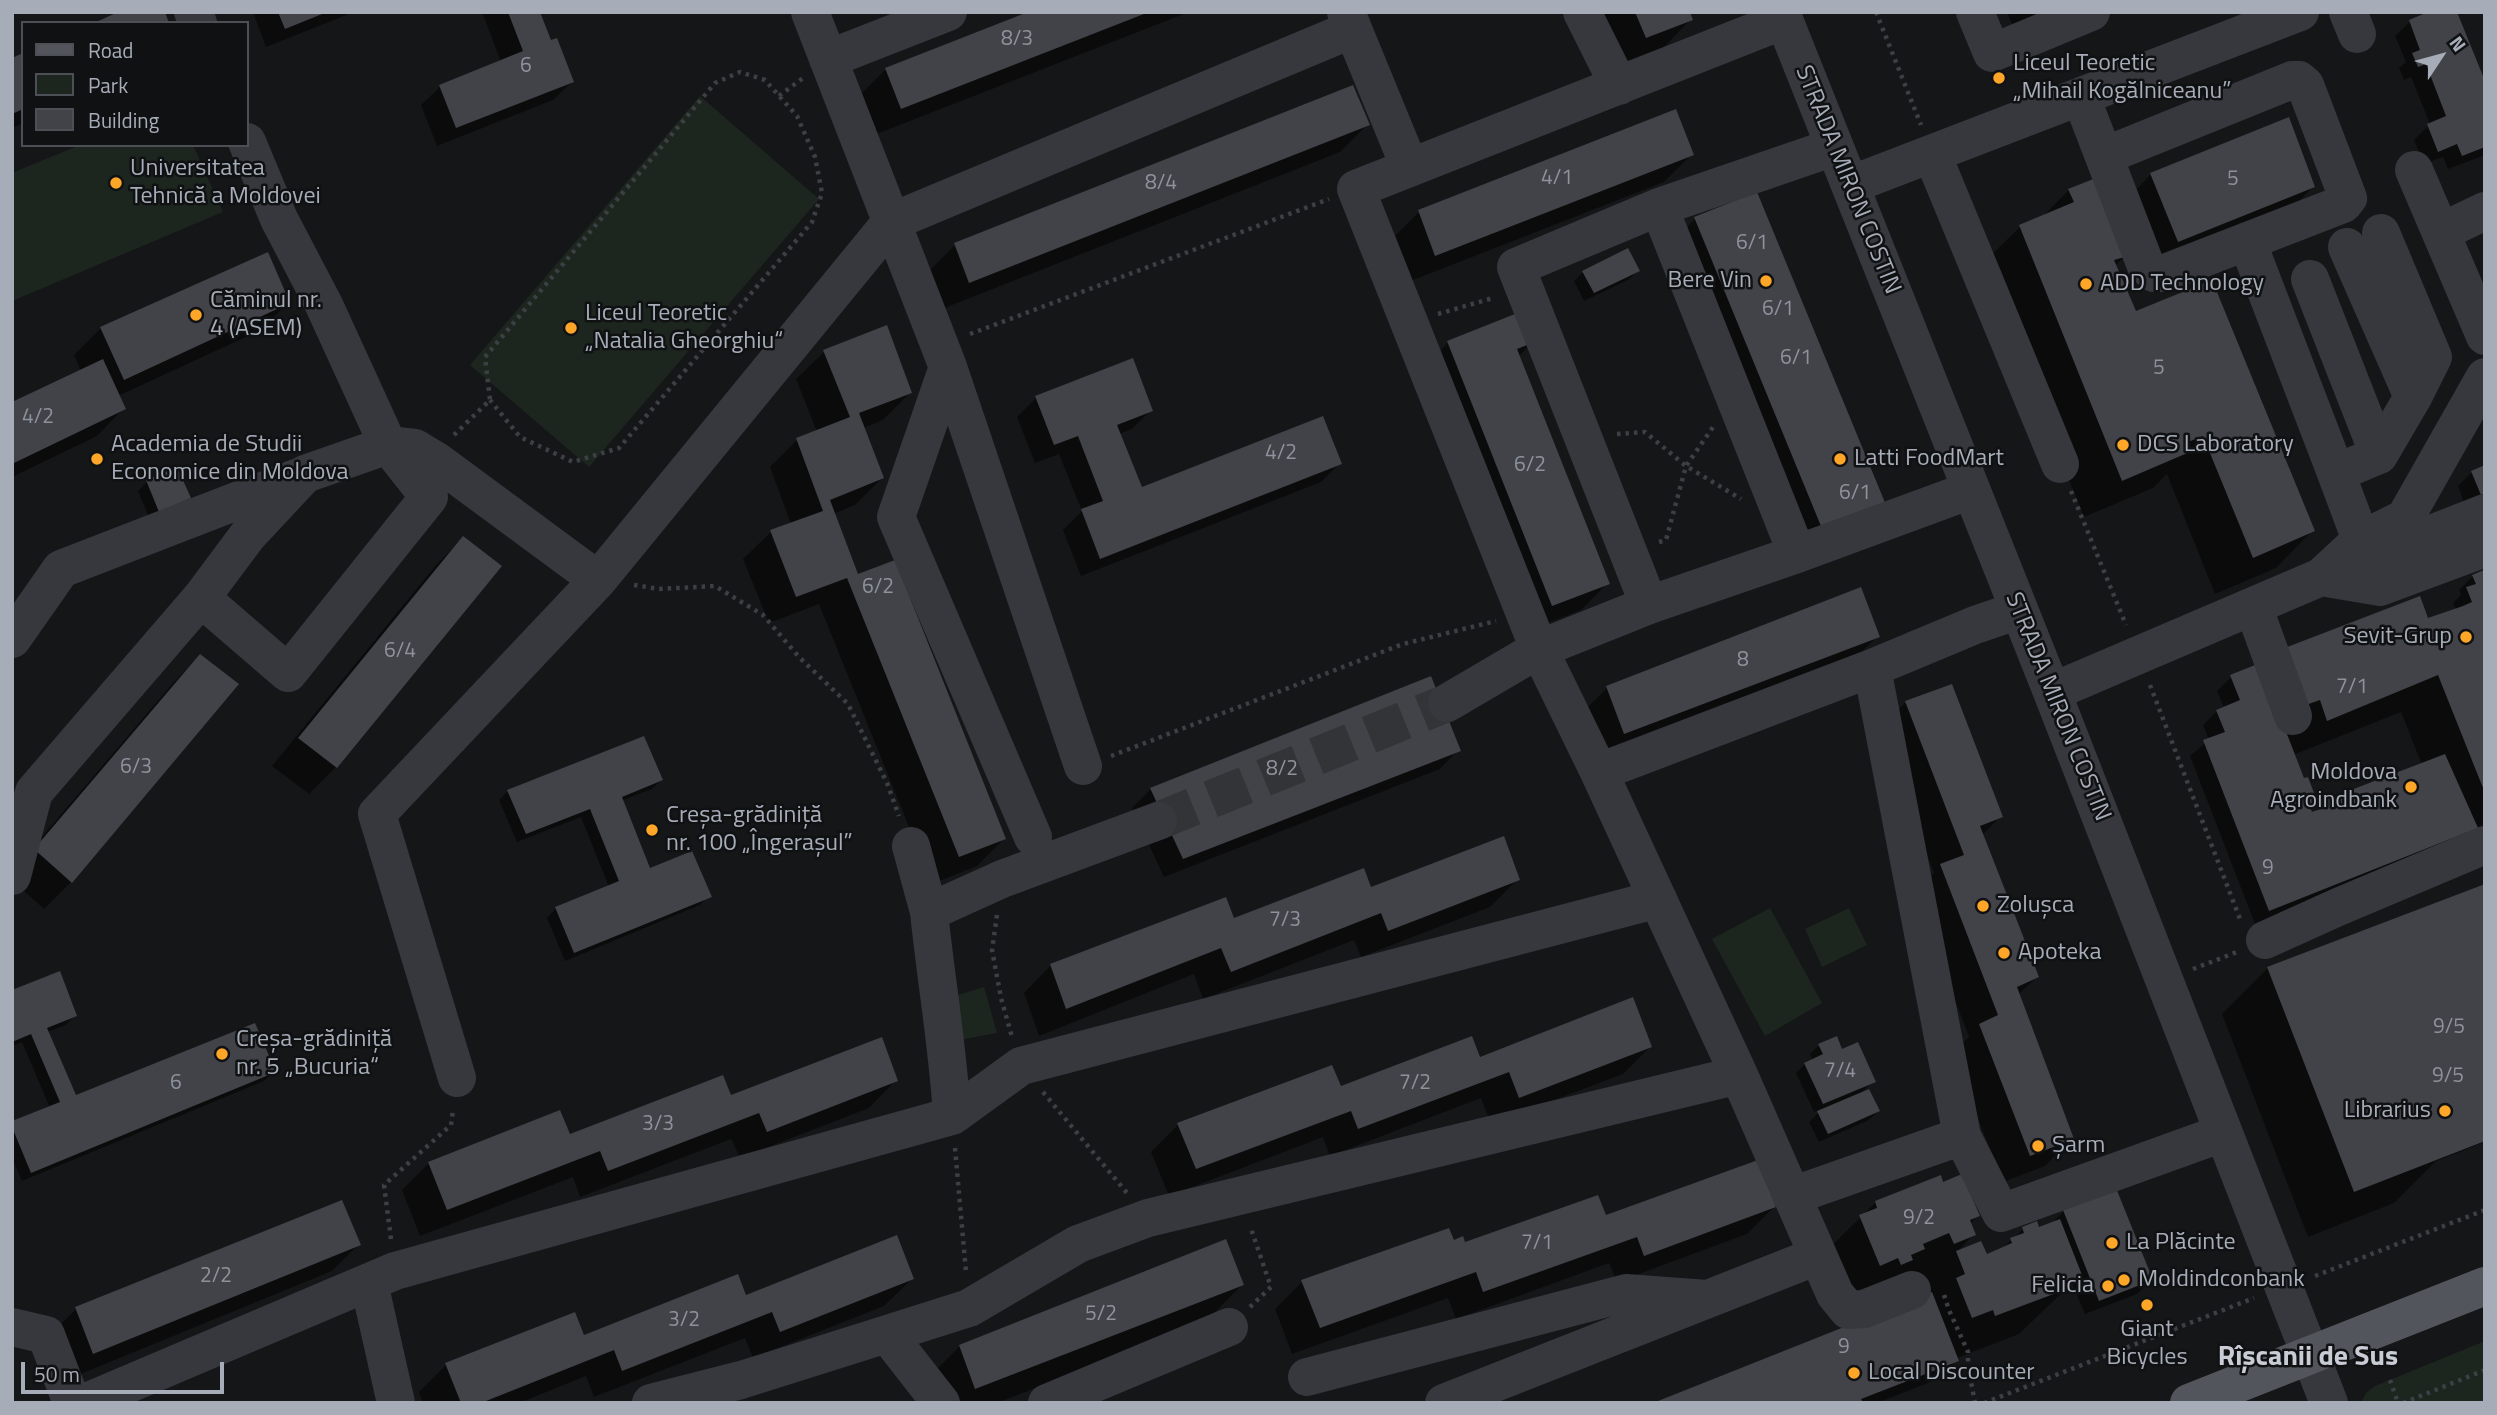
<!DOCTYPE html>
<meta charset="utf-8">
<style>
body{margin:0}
#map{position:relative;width:2497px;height:1415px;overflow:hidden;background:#151618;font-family:"Titillium Web",sans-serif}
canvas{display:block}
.frame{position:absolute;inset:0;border:14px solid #a6adb8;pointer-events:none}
.legend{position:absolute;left:21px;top:21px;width:228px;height:126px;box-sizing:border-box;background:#101113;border:2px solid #4c4f55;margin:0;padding:9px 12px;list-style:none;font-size:21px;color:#a6adb8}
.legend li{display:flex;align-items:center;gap:14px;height:35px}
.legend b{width:35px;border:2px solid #4c4f55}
.north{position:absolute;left:2406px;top:21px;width:70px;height:70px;-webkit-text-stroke:5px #101113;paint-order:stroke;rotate:54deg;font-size:19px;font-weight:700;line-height:28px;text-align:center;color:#a6adb8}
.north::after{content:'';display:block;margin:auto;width:24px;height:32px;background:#a6adb8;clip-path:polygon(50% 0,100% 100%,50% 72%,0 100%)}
.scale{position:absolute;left:21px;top:1362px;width:203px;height:32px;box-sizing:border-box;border:4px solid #a6adb8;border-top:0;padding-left:9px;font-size:21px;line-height:24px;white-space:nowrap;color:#a6adb8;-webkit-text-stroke:5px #101113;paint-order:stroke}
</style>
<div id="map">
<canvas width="2497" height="1415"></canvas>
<div class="frame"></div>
<ul class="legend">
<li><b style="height:9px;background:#52555c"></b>Road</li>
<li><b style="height:19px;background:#1d261e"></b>Park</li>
<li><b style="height:19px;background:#414348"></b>Building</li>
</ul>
<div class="north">N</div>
<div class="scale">50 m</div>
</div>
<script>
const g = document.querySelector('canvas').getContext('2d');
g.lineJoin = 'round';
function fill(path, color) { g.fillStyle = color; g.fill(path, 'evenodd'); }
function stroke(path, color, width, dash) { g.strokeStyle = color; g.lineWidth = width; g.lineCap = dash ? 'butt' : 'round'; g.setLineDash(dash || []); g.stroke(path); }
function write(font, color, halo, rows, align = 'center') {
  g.font = font + ' "Titillium Web",sans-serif'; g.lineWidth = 5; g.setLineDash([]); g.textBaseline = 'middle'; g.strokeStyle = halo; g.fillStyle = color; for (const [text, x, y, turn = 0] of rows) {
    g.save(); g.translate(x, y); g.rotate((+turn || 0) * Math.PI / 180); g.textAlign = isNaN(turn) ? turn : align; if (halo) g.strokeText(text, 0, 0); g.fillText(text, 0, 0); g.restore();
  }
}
fill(new Path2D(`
 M 700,96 L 819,199 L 589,467 L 470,365 Z
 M 80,145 L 193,145 L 223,212 L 12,301 L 12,173 Z
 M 1770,908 L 1822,1003 L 1765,1036 L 1712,939 Z
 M 1849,908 L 1867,945 L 1822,967 L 1805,929 Z
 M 984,987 L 997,1033 L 954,1041 L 949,998 Z
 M 2485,1341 L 2485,1403 L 2361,1403 L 2366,1393 L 2375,1386 Z`), '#1d261e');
fill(new Path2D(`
 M 253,12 L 354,12 L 266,47 Z
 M 482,12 L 538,12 L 550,42 L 572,82 L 553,100 L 437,146 L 421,105 L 440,87 L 501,62 Z
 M 1033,12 L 1189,12 L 874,135 L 858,97 L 886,69 Z
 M 1597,12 L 1688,12 L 1691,19 L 1664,47 L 1618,64 Z
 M 2007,12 L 2060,12 L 2015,32 Z
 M 2432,12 L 2485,86 L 2485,155 L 2448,169 L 2443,157 L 2424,164 L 2414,140 L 2430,124 L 2411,77 L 2404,80 L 2399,68 L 2406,62 L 2395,36 L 2410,22 Z
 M 23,55 L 23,123 L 12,128 L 12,60 Z
 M 1367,125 L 1340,152 L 942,309 L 928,272 L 955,245 Z
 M 1692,154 L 1664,182 L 1408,282 L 1392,239 L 1419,212 Z
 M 2151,174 L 2313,187 L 2294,206 L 2159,260 L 2133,193 Z
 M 2069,190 L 2126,255 L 2115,266 L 2135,313 L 2313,530 L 2276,568 L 2215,594 L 2167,474 L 2153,488 L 2084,517 L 1982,264 L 2020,227 L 2042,217 Z
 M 1695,219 L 1884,505 L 1795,557 L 1668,246 Z
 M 1638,271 L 1628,280 L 1584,301 L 1574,281 L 1583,272 Z
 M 288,303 L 261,330 L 118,396 L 124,408 L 97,436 L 12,477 L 12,404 L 81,371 L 74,355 L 101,328 Z
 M 886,328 L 910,393 L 883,420 L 863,428 L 882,478 L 855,505 L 833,514 L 857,576 L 1004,839 L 977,866 L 932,884 L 819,604 L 769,623 L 743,559 L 771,532 L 791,524 L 770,467 L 797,440 L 817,432 L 796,379 L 824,352 Z
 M 1535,340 L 1518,357 L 1608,583 L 1581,610 L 1525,632 L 1421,370 L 1448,343 Z
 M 1036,398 L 1151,410 L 1132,429 L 1119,434 L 1141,489 L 1340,463 L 1321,482 L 1081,576 L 1063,530 L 1082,511 L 1059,454 L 1035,463 L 1017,417 Z
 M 2485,467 L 2485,501 L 2466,508 L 2458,486 L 2472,472 Z
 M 147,482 L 179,507 L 150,520 L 138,491 Z
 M 463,538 L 336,767 L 309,794 L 272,766 L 436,565 Z
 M 2483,573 L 2485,578 L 2485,824 L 2474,828 L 2461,841 L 2255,924 L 2190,756 L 2209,740 L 2203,725 L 2217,711 L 2224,708 L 2217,691 L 2231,677 L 2427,620 L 2456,610 L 2453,603 L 2461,595 L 2459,590 L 2473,576 ZM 2401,712 L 2422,765 L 2326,801 L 2311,814 L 2308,807 L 2315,800 L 2303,781 L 2293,755 Z
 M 1878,636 L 1850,663 L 1597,760 L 1580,715 L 1607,688 Z
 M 200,656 L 71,882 L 44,909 L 12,880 L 12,872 L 173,683 Z
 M 1430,678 L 1458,750 L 1440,769 L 1164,877 L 1132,808 L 1151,789 Z
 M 1906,702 L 2001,816 L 1982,835 L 2037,977 L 2018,995 L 2072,1138 L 2045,1166 L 2003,1182 L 1952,1053 L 1969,1037 L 1914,893 L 1934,873 L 1878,730 Z
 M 661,780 L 652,789 L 621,801 L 649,871 L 709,896 L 700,905 L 565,961 L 547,918 L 556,908 L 609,887 L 581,817 L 517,842 L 499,800 L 508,791 Z
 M 1518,879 L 1490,907 L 1361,957 L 1354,940 L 1203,999 L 1194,974 L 1039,1036 L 1024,993 L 1051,965 L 1233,920 L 1370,889 Z
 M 2485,886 L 2485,1142 L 2436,1161 L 2394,1203 L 2308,1237 L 2222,1014 L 2268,968 Z
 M 12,992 L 75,1015 L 66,1025 L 47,1032 L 75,1098 L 274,1072 L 264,1081 L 22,1181 L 12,1158 L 12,1123 L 50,1108 L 22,1042 L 12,1046 Z
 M 1819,1045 L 1842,1051 L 1873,1081 L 1860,1094 L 1878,1111 L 1869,1120 L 1819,1142 L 1809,1122 L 1822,1109 L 1814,1112 L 1796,1073 L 1805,1064 L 1813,1061 L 1810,1054 Z
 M 1650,1047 L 1623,1074 L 1491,1124 L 1481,1098 L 1330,1156 L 1323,1137 L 1169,1196 L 1151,1152 L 1178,1125 L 1479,1059 Z
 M 896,1080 L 869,1108 L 740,1158 L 731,1139 L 580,1197 L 573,1177 L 420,1236 L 402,1190 L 429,1163 L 569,1137 L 729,1097 Z
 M 1942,1184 L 1978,1216 L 1970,1224 L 1974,1234 L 1956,1253 L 1980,1243 L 1986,1256 L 2001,1250 L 2023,1229 L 2036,1223 L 2038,1229 L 2051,1224 L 2063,1212 L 2115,1191 L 2151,1280 L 2137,1294 L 2085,1314 L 2072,1283 L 2019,1334 L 1957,1358 L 1957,1360 L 1938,1379 L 1877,1403 L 1656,1403 L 1912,1303 L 1911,1298 L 1929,1280 L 1865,1306 L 1814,1263 L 1876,1202 Z
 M 1774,1207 L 1747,1234 L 1617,1282 L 1609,1263 L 1456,1319 L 1448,1298 L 1292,1354 L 1275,1309 L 1302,1282 L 1453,1243 L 1464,1244 L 1605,1217 Z
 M 359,1244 L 332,1271 L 66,1380 L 49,1336 L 76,1309 Z
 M 912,1279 L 884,1306 L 753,1358 L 745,1338 L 594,1397 L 586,1376 L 519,1403 L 423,1403 L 419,1392 L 446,1365 L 583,1337 L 745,1297 Z
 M 1242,1285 L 1205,1322 L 997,1403 L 930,1403 L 923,1383 L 960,1346 Z`), '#0007');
fill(new Path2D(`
 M 118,12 L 165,12 L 169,23 L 94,23 Z
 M 278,12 L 327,12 L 285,29 Z
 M 508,12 L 540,12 L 551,40 L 557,38 L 574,82 L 456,128 L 439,85 L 523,51 Z
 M 1028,12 L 1149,12 L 901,109 L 885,68 Z
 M 1635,12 L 1690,12 L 1693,20 L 1646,38 Z
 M 2428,12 L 2457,12 L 2485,81 L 2485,147 L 2462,156 L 2457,144 L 2438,152 L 2427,124 L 2446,116 L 2426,64 L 2418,67 L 2412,53 L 2420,50 L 2409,20 Z
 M 23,53 L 23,109 L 12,114 L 12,58 Z
 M 1353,85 L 1370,125 L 969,283 L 954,243 Z
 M 1676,109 L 1694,155 L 1435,256 L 1418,210 Z
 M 2289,117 L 2315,187 L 2178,242 L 2150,173 Z
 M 2096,178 L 2128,256 L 2114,260 L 2136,311 L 2212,280 L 2315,531 L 2253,558 L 2203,436 L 2188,442 L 2192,451 L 2122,481 L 2019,225 L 2074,202 L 2068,189 Z
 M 1757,192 L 1886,505 L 1823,531 L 1694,217 Z
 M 1628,248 L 1640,271 L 1594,293 L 1582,271 Z
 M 268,252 L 290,303 L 124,380 L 100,327 Z
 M 1525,310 L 1537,341 L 1517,349 L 1610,584 L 1552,606 L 1447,341 Z
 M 887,325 L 912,393 L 859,413 L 884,478 L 830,500 L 858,574 L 895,560 L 1006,839 L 959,857 L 847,578 L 796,597 L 770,530 L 823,511 L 796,438 L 850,417 L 823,350 Z
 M 1133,358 L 1153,411 L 1117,425 L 1142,487 L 1323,416 L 1342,464 L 1100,559 L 1081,509 L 1103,501 L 1078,436 L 1054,445 L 1035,396 Z
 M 103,359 L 126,409 L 12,464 L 12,402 Z
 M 2485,465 L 2485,493 L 2481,495 L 2471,471 Z
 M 177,467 L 191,498 L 159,512 L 146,480 Z
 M 463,536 L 502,566 L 337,768 L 298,738 Z
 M 2484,570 L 2485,793 L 2438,675 L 2327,721 L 2320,700 L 2303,706 L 2282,649 L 2420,596 L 2428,618 L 2463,606 L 2472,602 L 2466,587 L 2476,584 L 2472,575 Z
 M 1861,587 L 1880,637 L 1624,734 L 1606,686 Z
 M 200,654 L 239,684 L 72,883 L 34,849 Z
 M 2255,665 L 2280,716 L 2304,778 L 2308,777 L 2317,801 L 2309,804 L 2312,812 L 2328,806 L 2325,800 L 2445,754 L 2478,828 L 2269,911 L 2203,740 L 2225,732 L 2216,710 L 2240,700 L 2230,675 Z
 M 1431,676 L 1461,751 L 1183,859 L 1150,788 Z
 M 1952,684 L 2003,817 L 1980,826 L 2039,977 L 2017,987 L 2074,1139 L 2030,1156 L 1979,1024 L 1998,1015 L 1940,864 L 1964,855 L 1905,701 Z
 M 644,736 L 663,780 L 622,797 L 650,868 L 692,851 L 712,897 L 574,953 L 555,907 L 619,881 L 590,809 L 526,834 L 507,790 Z
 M 1504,836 L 1520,880 L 1388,931 L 1381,913 L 1231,972 L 1221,948 L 1066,1009 L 1050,964 L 1226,897 L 1234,918 L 1364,868 L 1371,887 Z
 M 2485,884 L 2485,1141 L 2354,1192 L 2267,967 Z
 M 60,971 L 77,1016 L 47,1028 L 76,1095 L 255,1023 L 276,1072 L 31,1173 L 12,1127 L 12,1121 L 60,1102 L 31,1034 L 12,1042 L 12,990 Z
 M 1633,997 L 1652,1047 L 1519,1098 L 1509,1072 L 1358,1129 L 1351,1111 L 1196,1169 L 1177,1123 L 1332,1065 L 1341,1086 L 1472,1036 L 1480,1057 Z
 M 1837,1036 L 1842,1049 L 1858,1042 L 1876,1082 L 1823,1104 L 1804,1063 L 1823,1054 L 1818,1044 Z
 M 882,1037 L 898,1081 L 767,1132 L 759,1113 L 608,1171 L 600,1151 L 447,1210 L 428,1162 L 560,1110 L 570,1134 L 723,1075 L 731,1095 Z
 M 1869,1089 L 1880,1111 L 1828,1134 L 1817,1111 Z
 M 1758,1160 L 1776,1207 L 1644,1256 L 1637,1237 L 1483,1292 L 1476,1272 L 1320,1328 L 1301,1280 L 1449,1228 L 1454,1240 L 1463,1236 L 1465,1242 L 1598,1195 L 1606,1215 Z
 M 1962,1174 L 1980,1216 L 1970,1220 L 1976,1235 L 1954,1244 L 1949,1233 L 1923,1244 L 1925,1249 L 1911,1255 L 1913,1260 L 1901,1265 L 1898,1258 L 1880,1266 L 1859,1215 L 1877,1208 L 1875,1201 L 1941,1175 L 1943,1182 Z
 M 2116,1188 L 2153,1280 L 2099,1301 L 2063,1210 Z
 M 342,1200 L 361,1245 L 93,1354 L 75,1307 Z
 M 2060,1219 L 2082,1275 L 2065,1283 L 2067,1289 L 1995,1316 L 1993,1310 L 1972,1318 L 1956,1278 L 1965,1274 L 1956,1251 L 1981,1241 L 1987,1254 L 2012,1243 L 2010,1238 L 2024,1233 L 2022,1227 L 2037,1221 L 2039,1227 Z
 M 897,1235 L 914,1279 L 780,1332 L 772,1312 L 622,1371 L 614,1350 L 481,1403 L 461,1403 L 445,1363 L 575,1312 L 584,1335 L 738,1274 L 746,1295 Z
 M 1226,1239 L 1244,1285 L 975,1389 L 959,1345 Z
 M 1932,1292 L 1959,1361 L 1861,1399 L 1863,1403 L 1653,1403 Z`), '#414348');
stroke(new Path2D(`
 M 1158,821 L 1447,703`), '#323438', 38, [38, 19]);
stroke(new Path2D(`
 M 1876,12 L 1921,125
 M 779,96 L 803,78
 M 1438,314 L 1493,298
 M 970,334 L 1329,199
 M 1617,434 L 1645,432 L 1686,466 L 1741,499
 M 454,435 L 490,400 L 485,357 L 715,83 L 740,72 L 765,80 L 797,116 L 815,157 L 822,193 L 812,222 L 619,448 L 573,462 L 520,437 L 490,400
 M 2071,491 L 2126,625
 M 1659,542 L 1666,540 L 1686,466 L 1713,427
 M 634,585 L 659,589 L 715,586 L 763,615 L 799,657 L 848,704 L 887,783 L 899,816
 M 2150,685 L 2240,919
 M 1111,756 L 1403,644 L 1496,621
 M 997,915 L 992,950 L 1001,998 L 1012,1037
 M 2193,969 L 2237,952
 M 1043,1092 L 1127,1193
 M 955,1148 L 966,1272
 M 391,1239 L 384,1185 L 451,1125 L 453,1110
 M 2315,1276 L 2485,1210
 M 1944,1295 L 1949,1310 L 1968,1352 L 1968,1365 L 1975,1403
 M 1250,1307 L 1271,1287 L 1250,1226
 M 2390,1380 L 2398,1403
 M 1984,1403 L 2254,1298
 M 2403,1403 L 2485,1370`), '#3c3f44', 4.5, [3.5, 5]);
stroke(new Path2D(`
 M 193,12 L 198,23
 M 810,12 L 948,367 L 1083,766
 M 1346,12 L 1410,168
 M 1582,12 L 1619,86
 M 1781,12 L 2052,692 L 2329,1403
 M 1975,12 L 1992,53 L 2091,12
 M 2348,12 L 2357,34
 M 1784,20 L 1356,189 L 1539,649 L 1599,772 L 1739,1075 L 1835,1294 L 1848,1310 L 1864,1309 L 1912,1290
 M 828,59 L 948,12
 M 2081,97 L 2146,266 L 2154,273 L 2165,273 L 2343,204 L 2348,198 L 2305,85 L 2299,80 L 2292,80 L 2104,156
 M 247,142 L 279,219 L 324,305 L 388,445 L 415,448 L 438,462 L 598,580 L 891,222 L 1353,29
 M 1932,154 L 2060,464
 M 2414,170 L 2485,336
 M 1850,185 L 2300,12
 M 1659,207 L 1797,554
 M 2441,232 L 2485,211
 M 2247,241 L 2336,473
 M 2347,247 L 2413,397
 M 2310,279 L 2379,455 L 2336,473 L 2361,540
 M 948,367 L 896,517 L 1033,837
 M 2379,455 L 2413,397 L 2433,357 L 2381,233
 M 2375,556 L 2485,513
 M 2321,577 L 2380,587 L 2485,548
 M 1649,605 L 1516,267 L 1659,207 L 1834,147
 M 2253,606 L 2293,716
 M 2019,610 L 1975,625 L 1872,668 L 1962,1136 L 2001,1213 L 2223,1133
 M 12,639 L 61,569 L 296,478
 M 2052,692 L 2321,577 L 2361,540 L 2405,518 L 2485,377
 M 1447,703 L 1539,649 L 1649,605 L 1797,554 L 1971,490
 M 1599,772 L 1872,668
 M 911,846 L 929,912
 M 12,876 L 34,792 L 201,598 L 248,535 L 305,474 L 388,445 L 429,497 L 288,673 L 201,598
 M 2265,940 L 2338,907 L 2485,845
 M 457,1078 L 377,814 L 598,580
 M 952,1116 C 948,1048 936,980 929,912 L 1002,879 L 1158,821
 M 1792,1196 L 1962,1136
 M 369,1283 L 396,1403
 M 12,1327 L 46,1335 L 72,1403
 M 1307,1377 L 1626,1293 L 1707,1299
 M 84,1403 L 395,1271 L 952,1116 L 1021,1066 L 1658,899
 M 651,1403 L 741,1380 L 887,1334
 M 941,1403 L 887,1334 L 969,1308 L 1078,1244 L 1148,1218 L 1739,1075
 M 1047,1403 L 1229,1327
 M 1444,1403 L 1817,1256`), '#36383d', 38);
stroke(new Path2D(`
 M 2189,1403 L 2485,1286`), '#52555c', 38);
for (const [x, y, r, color] of [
 [1999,78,7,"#fda628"],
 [116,183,7,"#fda628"],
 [1766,281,7,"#fda628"],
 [2086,284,7,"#fda628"],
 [196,315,7,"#fda628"],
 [571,328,7,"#fda628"],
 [2123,445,7,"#fda628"],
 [97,459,7,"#fda628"],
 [1840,459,7,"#fda628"],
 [2466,637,7,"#fda628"],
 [2411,787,7,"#fda628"],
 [652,830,7,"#fda628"],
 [1983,906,7,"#fda628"],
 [2004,953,7,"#fda628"],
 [222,1054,7,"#fda628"],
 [2445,1111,7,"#fda628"],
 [2038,1146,7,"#fda628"],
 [2112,1243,7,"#fda628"],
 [2124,1280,7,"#fda628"],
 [2108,1286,7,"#fda628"],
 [2147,1305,7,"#fda628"],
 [1854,1373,7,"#fda628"]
]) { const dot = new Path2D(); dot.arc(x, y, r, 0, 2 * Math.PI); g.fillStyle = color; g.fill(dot); stroke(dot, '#101113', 2.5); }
write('21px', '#8d929c', null, [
 ["8/3",1017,40],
 ["6",526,67],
 ["4/1",1557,179],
 ["5",2233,180],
 ["8/4",1161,184],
 ["6/1",1752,244],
 ["6/1",1778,310],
 ["6/1",1796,359],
 ["5",2159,369],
 ["4/2",38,418],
 ["4/2",1281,454],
 ["6/2",1530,466],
 ["6/1",1855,494],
 ["6/2",878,588],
 ["6/4",400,652],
 ["8",1743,661],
 ["7/1",2352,688],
 ["6/3",136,768],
 ["8/2",1282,770],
 ["9",2268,869],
 ["7/3",1285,921],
 ["9/5",2449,1028],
 ["7/4",1840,1072],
 ["9/5",2448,1077],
 ["6",176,1084],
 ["7/2",1415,1084],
 ["3/3",658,1125],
 ["9/2",1919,1219],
 ["7/1",1537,1244],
 ["2/2",216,1277],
 ["5/2",1101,1315],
 ["3/2",684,1321],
 ["9",1844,1348]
]);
write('24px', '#a6adb8', '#101113', [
 ["Liceul Teoretic",2013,64],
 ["„Mihail Kogălniceanu”",2013,92],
 ["Universitatea",130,169],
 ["Tehnică a Moldovei",130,197],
 ["Bere Vin",1752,281,"right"],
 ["ADD Technology",2100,284],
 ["Căminul nr.",210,301],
 ["4 (ASEM)",210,329],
 ["Liceul Teoretic",585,314],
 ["„Natalia Gheorghiu“",585,342],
 ["Academia de Studii",111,445],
 ["Economice din Moldova",111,473],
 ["DCS Laboratory",2137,445],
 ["Latti FoodMart",1854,459],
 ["Sevit-Grup",2452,637,"right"],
 ["Moldova",2397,773,"right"],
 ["Agroindbank",2397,801,"right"],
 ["Creșa-grădiniță",666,816],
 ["nr. 100 „Îngerașul”",666,844],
 ["Zolușca",1997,906],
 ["Apoteka",2018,953],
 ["Creșa-grădiniță",236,1040],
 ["nr. 5 „Bucuria“",236,1068],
 ["Librarius",2431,1111,"right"],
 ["Șarm",2052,1146],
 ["La Plăcinte",2126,1243],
 ["Moldindconbank",2138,1280],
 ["Felicia",2094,1286,"right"],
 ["Giant",2147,1330,"center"],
 ["Bicycles",2147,1358,"center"],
 ["Local Discounter",1868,1373]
], 'left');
write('24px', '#a6adb8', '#101113', [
 ["STRADA MIRON COSTIN",1847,180,68],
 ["STRADA MIRON COSTIN",2057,707,68]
]);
write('bold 28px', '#c8ccd4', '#101113', [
 ["Rîșcanii de Sus",2308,1358]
]);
</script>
